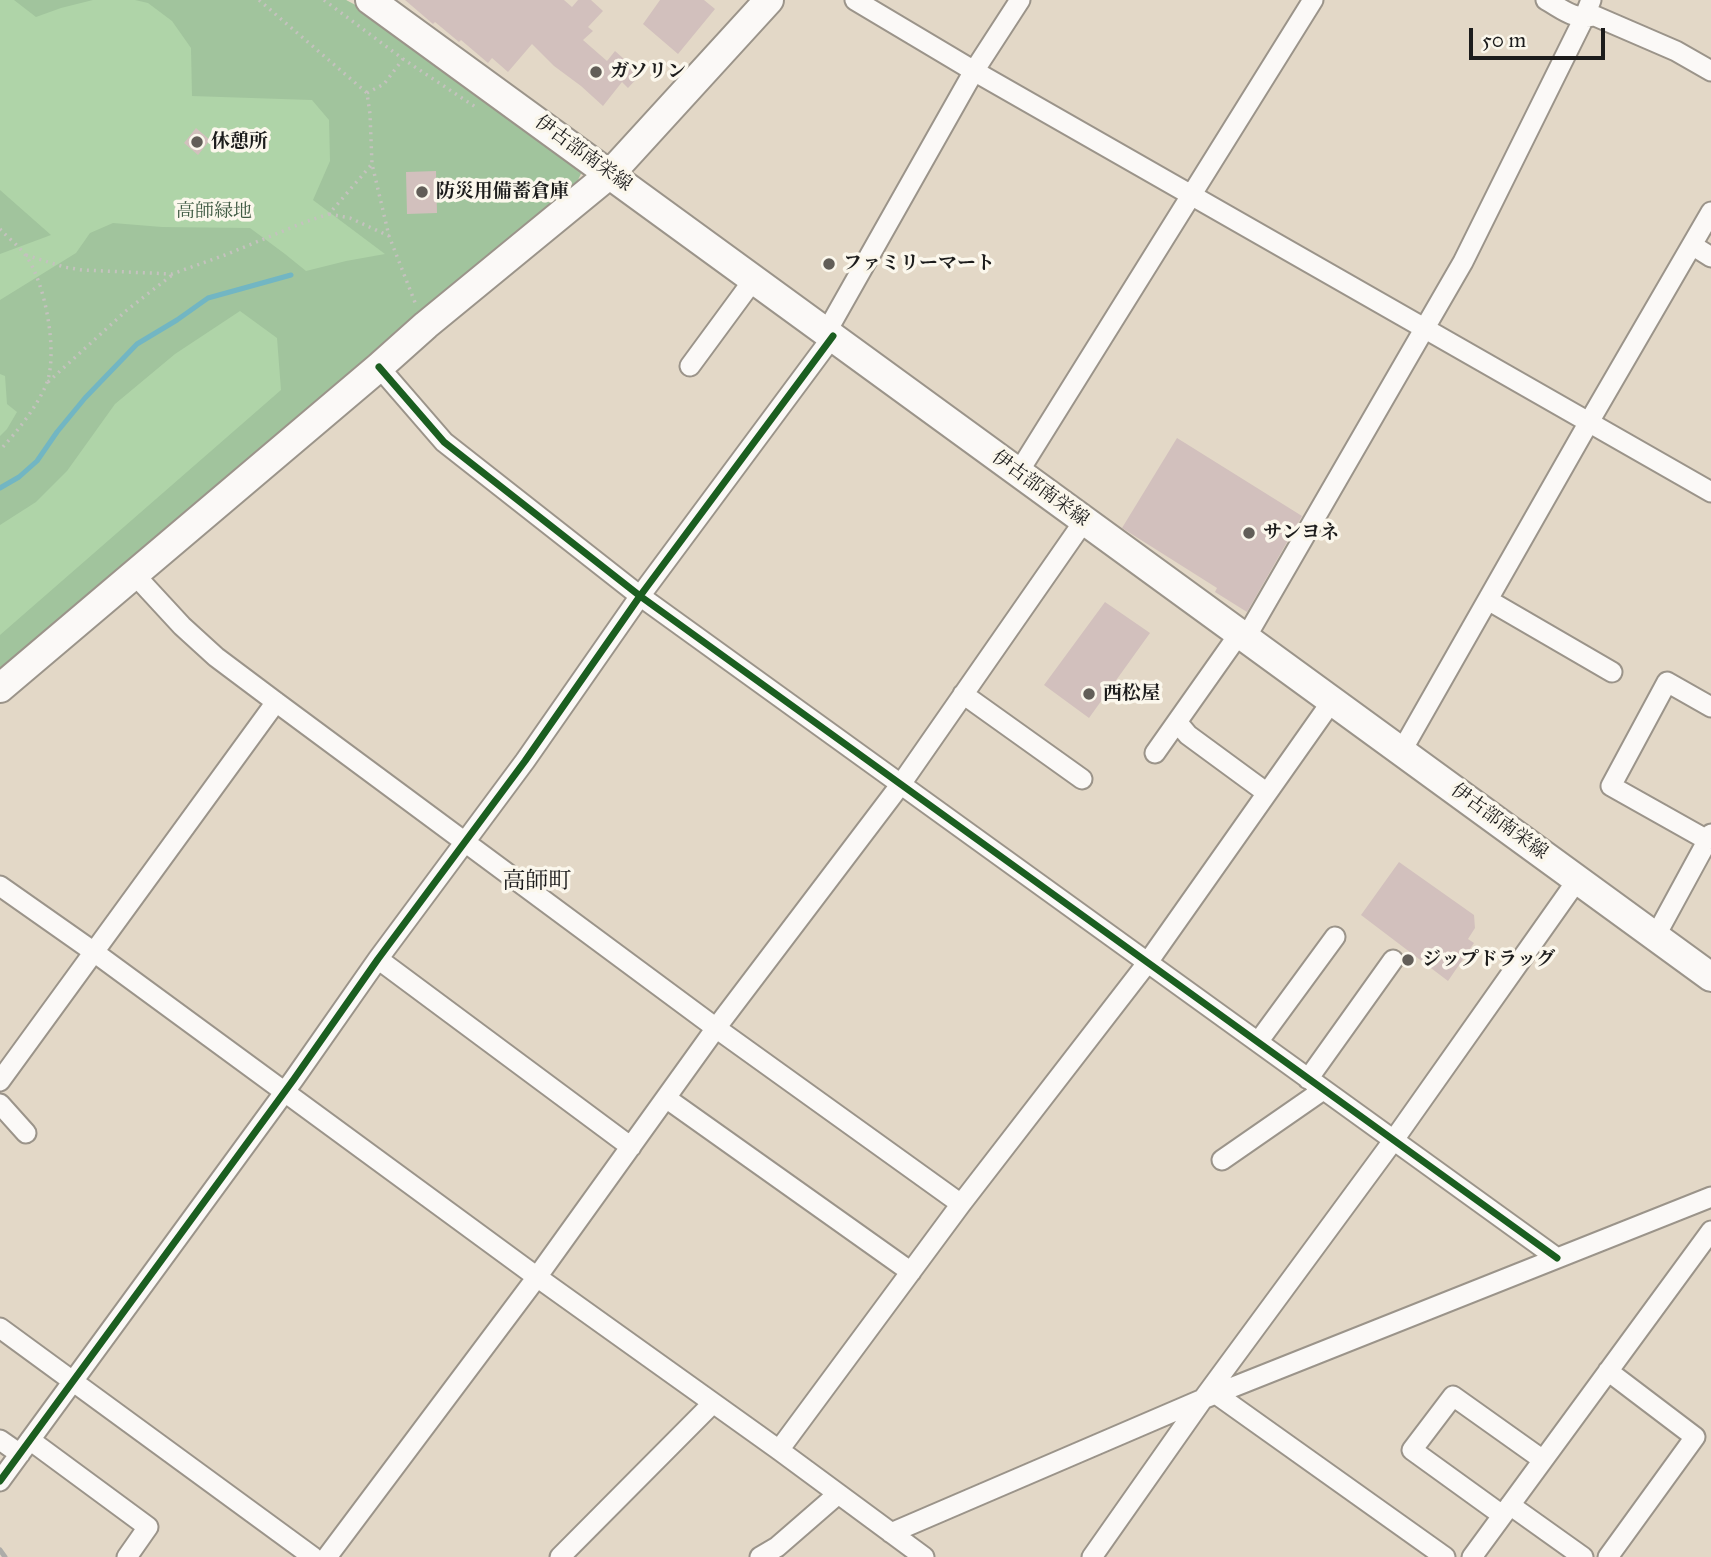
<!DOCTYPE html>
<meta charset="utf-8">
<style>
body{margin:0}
#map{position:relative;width:1711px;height:1557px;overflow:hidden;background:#e3d8c7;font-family:"IM FELL Great Primer",serif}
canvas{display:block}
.scale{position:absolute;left:1469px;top:28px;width:136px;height:32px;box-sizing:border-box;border:4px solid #1c1c1c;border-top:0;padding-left:9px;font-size:21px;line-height:24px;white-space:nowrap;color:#1c1c1c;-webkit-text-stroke:5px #fbf7ec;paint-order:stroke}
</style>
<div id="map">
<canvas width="1711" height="1557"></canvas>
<div class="scale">50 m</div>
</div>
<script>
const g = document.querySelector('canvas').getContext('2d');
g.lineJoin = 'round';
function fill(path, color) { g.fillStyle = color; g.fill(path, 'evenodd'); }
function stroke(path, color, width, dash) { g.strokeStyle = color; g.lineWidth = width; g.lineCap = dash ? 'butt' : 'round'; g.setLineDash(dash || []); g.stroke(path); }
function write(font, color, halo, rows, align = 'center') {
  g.font = font + ' "IM FELL Great Primer","Noto Serif JP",serif'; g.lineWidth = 7; g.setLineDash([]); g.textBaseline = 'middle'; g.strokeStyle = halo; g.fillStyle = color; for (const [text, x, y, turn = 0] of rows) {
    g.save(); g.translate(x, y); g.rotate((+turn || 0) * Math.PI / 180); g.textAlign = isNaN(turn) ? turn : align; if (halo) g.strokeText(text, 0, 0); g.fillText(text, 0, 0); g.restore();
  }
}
fill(new Path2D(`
 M 0,0 L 346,0 L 579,180 L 0,673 Z`), '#afd4a8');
fill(new Path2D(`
 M 14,0 L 93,0 L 61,8 L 36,17 Z
 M 135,0 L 346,0 L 373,14 L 584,167 L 573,191 L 0,673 L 0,635 L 281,390 L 277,338 L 240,311 L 175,354 L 115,404 L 67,471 L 36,502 L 0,525 L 0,436 L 7,429 L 17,412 L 7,404 L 5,376 L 0,374 L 0,300 L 76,253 L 90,233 L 113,223 L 162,227 L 250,228 L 285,254 L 306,271 L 346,261 L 385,254 L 313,200 L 330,161 L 329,120 L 312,100 L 192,96 L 191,48 L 172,21 L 148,3 Z
 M 0,190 L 51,235 L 0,254 Z`), '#a1c49d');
stroke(new Path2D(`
 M 0,488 L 19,477 L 37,461 L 57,432 L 85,398 L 137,344 L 177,320 L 208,298 L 291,275`), '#72b6c3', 5);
fill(new Path2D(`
 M 405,0 L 564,0 L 572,7 L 578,0 L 591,0 L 603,11 L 588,27 L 593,31 L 583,40 L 607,61 L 615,51 L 641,74 L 628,88 L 622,82 L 603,106 L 581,86 L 554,66 L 532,44 L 508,72 L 492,58 L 488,63 L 461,40 L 459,42 L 435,22 L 433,24 Z
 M 660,0 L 704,0 L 715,9 L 678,54 L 643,24 Z
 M 196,128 L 210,140 L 198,155 L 184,143 Z
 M 436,171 L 437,213 L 407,214 L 406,172 Z
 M 1177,438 L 1302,516 L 1247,612 L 1215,592 L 1217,588 L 1122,528 Z
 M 1105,602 L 1150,633 L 1089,718 L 1044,685 Z
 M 1399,862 L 1474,915 L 1475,928 L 1468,939 L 1474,943 L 1448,981 L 1361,915 Z`), '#d2c0bd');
const street = new Path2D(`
 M 855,0 L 974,71 L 1711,492
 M 1546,0 C 1564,10 1573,20 1595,16 L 1676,51 L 1711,71
 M 1692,245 L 1711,257
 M 827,331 L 974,71 L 1020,0
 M 690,366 L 754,279
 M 379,367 L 444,442 L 640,596 L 1557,1258
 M 1018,473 L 1313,0
 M 134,574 L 182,626 L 216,657 L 276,702 L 716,1028 L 961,1204
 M 1488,600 L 1612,672
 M 1245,639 L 1463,262 L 1584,18 L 1591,0
 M 963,694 L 1082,779
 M 1177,722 L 1188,735 L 1267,793
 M 1401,752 L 1589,422 L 1711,212
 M 1155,753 L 1239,634
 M 1707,840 L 1611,786 L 1667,682 L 1711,707
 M 0,886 L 94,952 L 537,1277 L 779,1450 L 924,1557
 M 1655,937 L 1711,834
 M 378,959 L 631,1147
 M 1258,1042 L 1335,937
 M 1308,1079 L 1393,960
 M 0,1081 L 276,702
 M 666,1098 L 911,1272
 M 0,1104 L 26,1133
 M 1222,1160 L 1323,1090
 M 0,1328 L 313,1557
 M 1216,1394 L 1445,1557
 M 0,1440 L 20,1454
 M 30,1440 L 148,1527 L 127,1557
 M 779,1450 L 961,1204 L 1148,962 L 1332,701
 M 0,1481 L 294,1079 L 378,959 L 525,761 L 640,596 L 833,336
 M 1510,1505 L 1583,1557
 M 1502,1515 L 1412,1450 L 1453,1396 L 1543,1460
 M 891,1533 L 1203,1399 L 1711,1197
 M 327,1557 L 537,1277 L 716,1028 L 901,784 L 1084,521
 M 560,1557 L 713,1403
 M 760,1557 L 777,1547 L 838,1494
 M 1092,1557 L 1203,1399 L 1393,1141 L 1578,879
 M 1472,1557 L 1711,1231
 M 1608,1557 L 1695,1437 L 1608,1371`);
const secondary = new Path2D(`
 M 370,0 L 1711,977
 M 0,688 L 379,367 L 426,325 L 610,174 L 769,0`);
stroke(street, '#9b948a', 23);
stroke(secondary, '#9b948a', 32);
stroke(new Path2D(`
 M 259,0 L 367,93 L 370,114 L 372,164 L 389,236 L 416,305
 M 324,0 L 403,59 L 477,108
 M 367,93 L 384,84 L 403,59
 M 329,214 L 350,218 L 389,236
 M 0,229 C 8,238 19,246 26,256 C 45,282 59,354 46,385 C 36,408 17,432 0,450
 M 26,255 L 64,267 L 82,270 L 172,274 L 225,255 L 305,222 L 329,214 L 372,164
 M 48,382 L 127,310 L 172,275`), '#c4c2be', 3.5, [2, 5]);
stroke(street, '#fbf9f7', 19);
stroke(secondary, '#fbf9f7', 28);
stroke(new Path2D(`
 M 0,1550 L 5,1557`), '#adaca9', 5);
stroke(new Path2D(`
 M 379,367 L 444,442 L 640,596 L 1557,1258
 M 0,1481 L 294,1079 L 378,959 L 525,761 L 640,596 L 833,336`), '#1b5e20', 7);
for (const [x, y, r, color] of [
 [596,72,7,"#625e58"],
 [197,142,7,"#625e58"],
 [422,192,7,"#625e58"],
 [829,264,7,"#625e58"],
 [1249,533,7,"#625e58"],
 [1089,694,7,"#625e58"],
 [1408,960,7,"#625e58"]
]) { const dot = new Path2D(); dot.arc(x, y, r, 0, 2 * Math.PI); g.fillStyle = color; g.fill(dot); stroke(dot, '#fbf7ec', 2.5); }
write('bold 19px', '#1c1c1c', '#fbf7ec', [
 ["ガソリン",610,72],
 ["休憩所",211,142],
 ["防災用備蓄倉庫",436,192],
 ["ファミリーマート",843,264],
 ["サンヨネ",1263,533],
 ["西松屋",1103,694],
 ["ジップドラッグ",1422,960]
], 'left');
write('19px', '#1c1c1c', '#fbf7ec', [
 ["伊古部南栄線",583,154,36],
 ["伊古部南栄線",1040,489,36],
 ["伊古部南栄線",1499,822,36]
]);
write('19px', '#405b44', '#fbf7ec', [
 ["高師緑地",214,212]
]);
write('23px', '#1c1c1c', '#fbf7ec', [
 ["高師町",537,882]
]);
</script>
